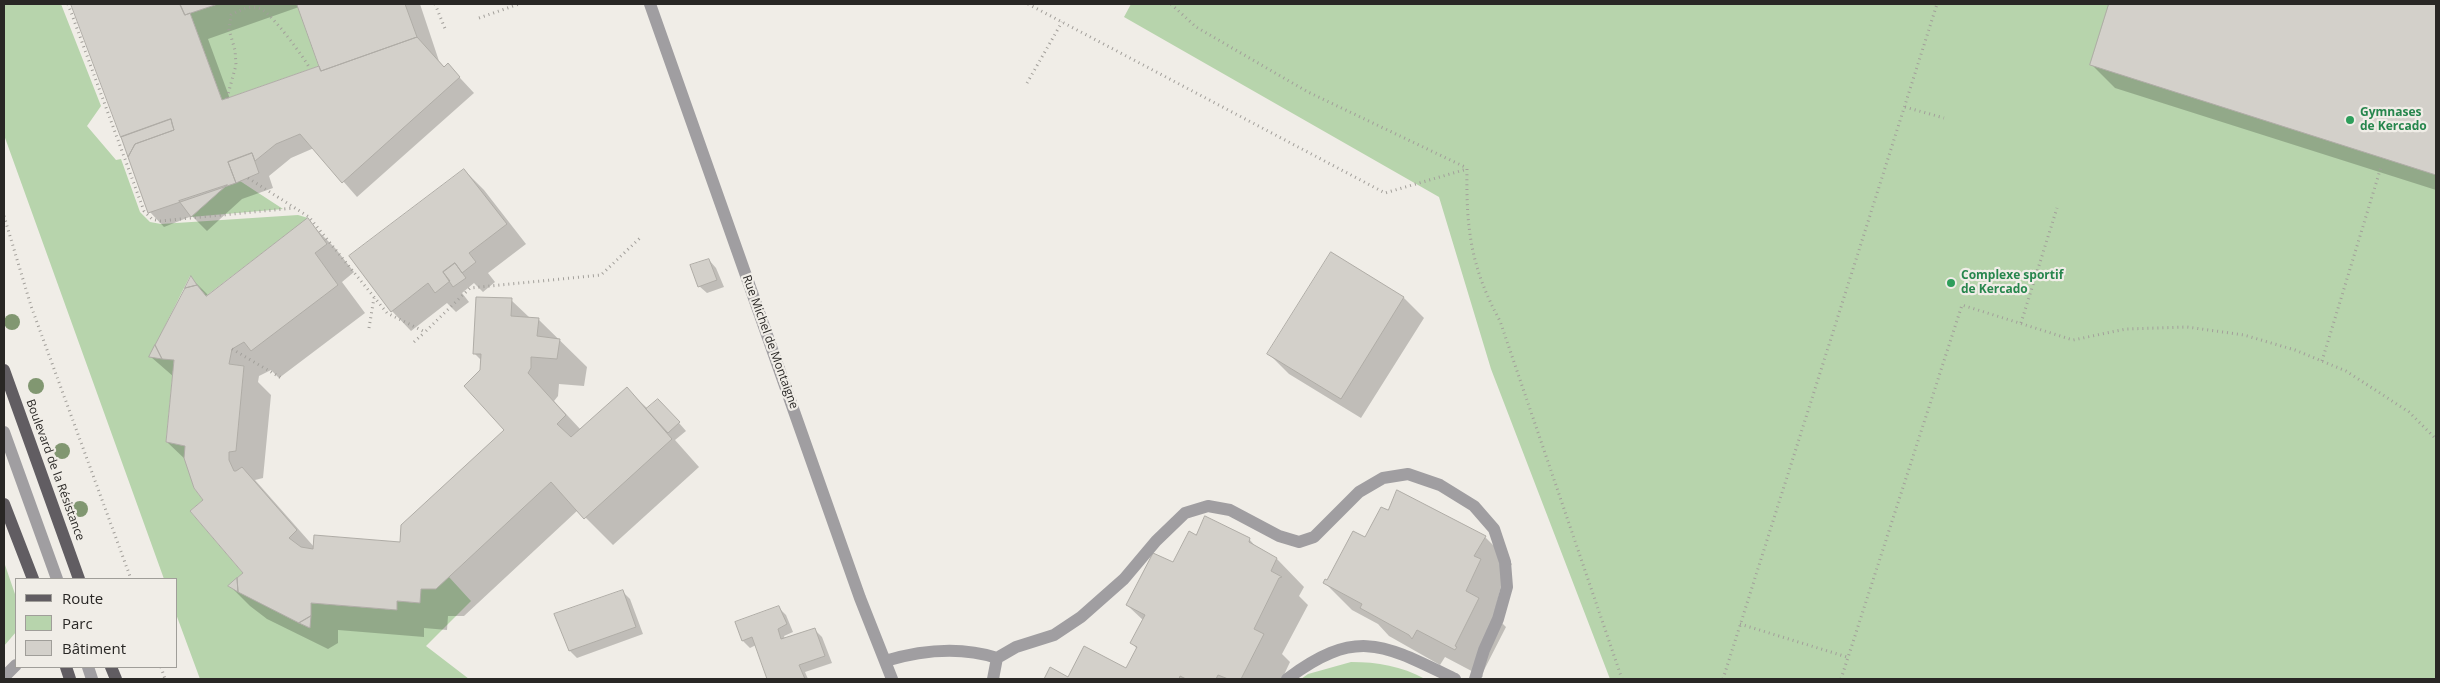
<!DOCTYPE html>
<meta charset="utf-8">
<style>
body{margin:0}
#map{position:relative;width:2440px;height:683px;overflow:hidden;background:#f0ede7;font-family:"Open Sans",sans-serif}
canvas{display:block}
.frame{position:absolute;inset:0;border:5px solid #292725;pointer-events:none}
.legend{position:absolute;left:15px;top:578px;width:162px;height:90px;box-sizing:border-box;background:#f0ede7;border:1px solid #a09e99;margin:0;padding:6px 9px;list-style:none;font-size:15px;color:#292725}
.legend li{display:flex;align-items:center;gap:10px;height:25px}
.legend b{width:25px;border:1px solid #a09e99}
</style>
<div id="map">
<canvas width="2440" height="683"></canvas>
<div class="frame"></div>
<ul class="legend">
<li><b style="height:6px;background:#615d62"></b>Route</li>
<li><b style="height:14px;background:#b7d4ac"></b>Parc</li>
<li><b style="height:14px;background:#d3d0ca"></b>Bâtiment</li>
</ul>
</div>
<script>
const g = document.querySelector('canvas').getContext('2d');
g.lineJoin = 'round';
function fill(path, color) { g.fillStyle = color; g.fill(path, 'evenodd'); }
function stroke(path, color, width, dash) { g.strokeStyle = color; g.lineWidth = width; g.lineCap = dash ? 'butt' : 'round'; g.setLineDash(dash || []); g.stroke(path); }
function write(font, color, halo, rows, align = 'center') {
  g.font = font + ' "Open Sans",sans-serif'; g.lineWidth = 4.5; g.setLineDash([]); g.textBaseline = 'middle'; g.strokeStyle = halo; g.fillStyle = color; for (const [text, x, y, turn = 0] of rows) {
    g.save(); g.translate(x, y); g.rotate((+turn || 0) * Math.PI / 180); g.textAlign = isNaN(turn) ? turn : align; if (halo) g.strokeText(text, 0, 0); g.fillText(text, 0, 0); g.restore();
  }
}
fill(new Path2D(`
 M 4,4 L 61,4 L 101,106 L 87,126 L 116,160 L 121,159 L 140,212 L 150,222 L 161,224 L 298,215 L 308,218 L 206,296 L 190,276 L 150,356 L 174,360 L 166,442 L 185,446 L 194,488 L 203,500 L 190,511 L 243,573 L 228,586 L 309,628 L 311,603 L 396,610 L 397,601 L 419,603 L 421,589 L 449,577 L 471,601 L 426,646 L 469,679 L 200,679 L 176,614 L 176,579 L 164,579 L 4,135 Z
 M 218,4 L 297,4 L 319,66 L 222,100 L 190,13 Z
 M 1131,4 L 2436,4 L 2436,679 L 1610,679 L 1491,369 L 1439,197 L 1124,17 Z
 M 240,181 L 283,209 L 191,217 L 227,185 Z
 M 4,562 L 16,597 L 16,632 L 4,646 Z
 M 1351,662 C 1378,662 1401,666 1425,679 L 1301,679 L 1308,674 Z`), '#b7d4ac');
fill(new Path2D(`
 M 72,4 L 420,4 L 439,61 L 445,68 L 448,65 L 474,93 L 357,197 L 314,148 L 291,158 L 269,176 L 273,188 L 242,199 L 207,231 L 192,216 L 164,227 L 150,212 ZM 299,7 L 323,72 L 319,67 L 230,99 L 208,39 Z
 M 2110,4 L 2436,4 L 2436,190 L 2115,88 L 2091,64 Z
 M 464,170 L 484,190 L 526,244 L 488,273 L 495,282 L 483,292 L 474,283 L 462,293 L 469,302 L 456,312 L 447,303 L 411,331 L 392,311 Z
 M 307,220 L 335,248 L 354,272 L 342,282 L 365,313 L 279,378 L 271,370 L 259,376 L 258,382 L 271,395 L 263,478 L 255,480 L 315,548 L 401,543 L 505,430 L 481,370 L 482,361 L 474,353 L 511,300 L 530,318 L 538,319 L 587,367 L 584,386 L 559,384 L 558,396 L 554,401 L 581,430 L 627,389 L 648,409 L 666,408 L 686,431 L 675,440 L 699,467 L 613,545 L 578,510 L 464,616 L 448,616 L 447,630 L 424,628 L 424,637 L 338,630 L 338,643 L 328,649 L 267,619 L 250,606 L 230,586 L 245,573 L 187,461 L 167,442 L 174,377 L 151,357 L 191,278 L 208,295 Z
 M 1331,254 L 1404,298 L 1424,318 L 1361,418 L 1289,374 L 1269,354 Z
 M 709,260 L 716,268 L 724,287 L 707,293 L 699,286 Z
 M 1389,512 L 1485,537 L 1512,564 L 1502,582 L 1494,615 L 1506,627 L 1482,674 L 1483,677 L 1445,657 L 1440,665 L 1389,636 L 1378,624 L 1352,610 L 1325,583 Z
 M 1249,539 L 1257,548 L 1277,559 L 1304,587 L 1299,596 L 1308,605 L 1282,654 L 1290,662 L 1282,679 L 1045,679 L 1050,669 L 1069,679 L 1126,669 L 1137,649 L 1132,643 L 1144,621 L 1127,605 L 1173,564 Z
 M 623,592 L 630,599 L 643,634 L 577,658 L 570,651 Z
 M 779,608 L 786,615 L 793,632 L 784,636 L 785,639 L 815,630 L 822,637 L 832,663 L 805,672 L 808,679 L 769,679 L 756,645 L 750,648 L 743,641 Z`), '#0003');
const building = new Path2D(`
 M 71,4 L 180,4 L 185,15 L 190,13 L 222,100 L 319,66 L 321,71 L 417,37 L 444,67 L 448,63 L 460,77 L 342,183 L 300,134 L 276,144 L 255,161 L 252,153 L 228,162 L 236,183 L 148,213 L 128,157 L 135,144 L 174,130 L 172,124 L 171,119 L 121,137 Z
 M 180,4 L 218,4 L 185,15 Z
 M 297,4 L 405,4 L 417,37 L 321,71 Z
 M 2109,4 L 2436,4 L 2436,175 L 2090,65 Z
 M 171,119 L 174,130 L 135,144 L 128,157 L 121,137 Z
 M 252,153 L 259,173 L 236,183 L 228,162 Z
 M 464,169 L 507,224 L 469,253 L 476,262 L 462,273 L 455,263 L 443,272 L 450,281 L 435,293 L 428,283 L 391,312 L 349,256 Z
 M 227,185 L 191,217 L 179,201 Z
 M 308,218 L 327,244 L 315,253 L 338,285 L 251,351 L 244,342 L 232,349 L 229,364 L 244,366 L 236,451 L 229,452 L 229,460 L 234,471 L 236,471 L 242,467 L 297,530 L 289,538 L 301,547 L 313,549 L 314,535 L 400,542 L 401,525 L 504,430 L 464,386 L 480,370 L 481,354 L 473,354 L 476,297 L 512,298 L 511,316 L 539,318 L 537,336 L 560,339 L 557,359 L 531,357 L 531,368 L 528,373 L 566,415 L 557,424 L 571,437 L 627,387 L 672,439 L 584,519 L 551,482 L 436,589 L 421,589 L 420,603 L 397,601 L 397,610 L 311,603 L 311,616 L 299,623 L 238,592 L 237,578 L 243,573 L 190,511 L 203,500 L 194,488 L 184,458 L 185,446 L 166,442 L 174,360 L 162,359 L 155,345 L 185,288 L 197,285 L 206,296 Z
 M 1331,252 L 1404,297 L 1341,399 L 1267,354 Z
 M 709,259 L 717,280 L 698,287 L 690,265 Z
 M 455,263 L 466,278 L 453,287 L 443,272 Z
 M 191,276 L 197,285 L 185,288 Z
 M 155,345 L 162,359 L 149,357 Z
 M 658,399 L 680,422 L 668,433 L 646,409 Z
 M 1397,490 L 1486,536 L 1474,556 L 1481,559 L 1466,591 L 1479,598 L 1455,646 L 1457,647 L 1455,650 L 1417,630 L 1412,639 L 1409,635 L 1360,608 L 1362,604 L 1323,583 L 1325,579 L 1327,580 L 1353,531 L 1365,537 L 1381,507 L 1388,510 Z
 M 1205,516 L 1250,538 L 1249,542 L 1277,558 L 1271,571 L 1282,577 L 1279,578 L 1254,629 L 1264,634 L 1241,679 L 1228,679 L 1218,675 L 1216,679 L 1186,679 L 1180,676 L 1179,679 L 1044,679 L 1050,667 L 1068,677 L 1084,646 L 1126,668 L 1137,647 L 1130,643 L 1145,615 L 1126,605 L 1153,553 L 1173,562 L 1189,531 L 1196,535 Z
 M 237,578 L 238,592 L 228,586 Z
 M 623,590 L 636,627 L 569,651 L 554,614 Z
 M 779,606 L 787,624 L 778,629 L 781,639 L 815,628 L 825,656 L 799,665 L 805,679 L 767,679 L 752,637 L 742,641 L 735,622 Z
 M 311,616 L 310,628 L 299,623 Z`);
fill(building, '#d3d0ca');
stroke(building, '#afaca6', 1);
stroke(new Path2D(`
 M 68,4 L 144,211 L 152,219 L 160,221 L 294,208
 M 435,4 L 446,31
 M 1028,4 L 1385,193 L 1467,169
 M 1171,4 L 1196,27 L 1308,92 L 1467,168
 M 479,18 L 519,4
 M 1027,83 L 1062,22
 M 227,98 L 236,65 L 235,50 L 229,30 L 231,15 C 240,10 251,4 261,9 C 272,14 304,57 310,69
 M 1905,107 L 1944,118
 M 1467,169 C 1466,229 1471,268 1500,321 L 1622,679
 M 248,178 L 309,217 L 387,313 L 425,332 L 470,288 L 601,275 L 641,237
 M 4,216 L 31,306 L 131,579
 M 2021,323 L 2057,208
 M 369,328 L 374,298
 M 414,342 L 425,332
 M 232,349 L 283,379
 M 2322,361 L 2381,167
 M 1740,624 L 1847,657
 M 161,667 L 165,679
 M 1723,679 L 1937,4
 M 1841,679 L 1962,305 L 2073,340 L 2126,329 L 2187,327 L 2244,335 L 2295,350 L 2346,371 L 2409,412 L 2436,439`), '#a29f9a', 3, [1, 4]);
stroke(new Path2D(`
 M 650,4 L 860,598 L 892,679
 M 4,432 L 57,579
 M 885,661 C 922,650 960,646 997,658
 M 88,667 L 92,679
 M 4,677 L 16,665
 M 993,679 L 997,658 L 1016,647 L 1054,635 L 1081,617 L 1124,579 L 1156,541 L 1185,513 L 1208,506 L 1230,510 L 1279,536 L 1299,542 L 1314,537 L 1359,492 L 1383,478 L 1408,474 L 1440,485 L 1474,506 L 1494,529 L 1505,562 L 1507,587 L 1498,619 L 1484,650 L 1475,679
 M 1287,679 C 1357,627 1383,644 1455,679`), '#a09ea1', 12);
stroke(new Path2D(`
 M 4,370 L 79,579
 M 4,504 L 33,579
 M 66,667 L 70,679
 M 111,667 L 116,679`), '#615d62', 12);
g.fillStyle = '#819771';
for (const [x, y] of [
 [12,322],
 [36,386],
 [62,451],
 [80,509]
]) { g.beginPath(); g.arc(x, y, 8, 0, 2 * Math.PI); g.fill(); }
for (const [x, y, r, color] of [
 [2350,120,5,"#2e9e5b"],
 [1951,283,5,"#2e9e5b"]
]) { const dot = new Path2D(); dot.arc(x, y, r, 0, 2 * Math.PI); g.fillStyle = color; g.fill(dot); stroke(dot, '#f0ede7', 2); }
write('bold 12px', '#27864d', '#f0ede7', [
 ["Gymnases",2360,113],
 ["de Kercado",2360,127],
 ["Complexe sportif",1961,276],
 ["de Kercado",1961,290]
], 'left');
write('12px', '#292725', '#f0ede7', [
 ["Rue Michel de Montaigne",770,342,70],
 ["Boulevard de la Résistance",55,470,70]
]);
</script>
